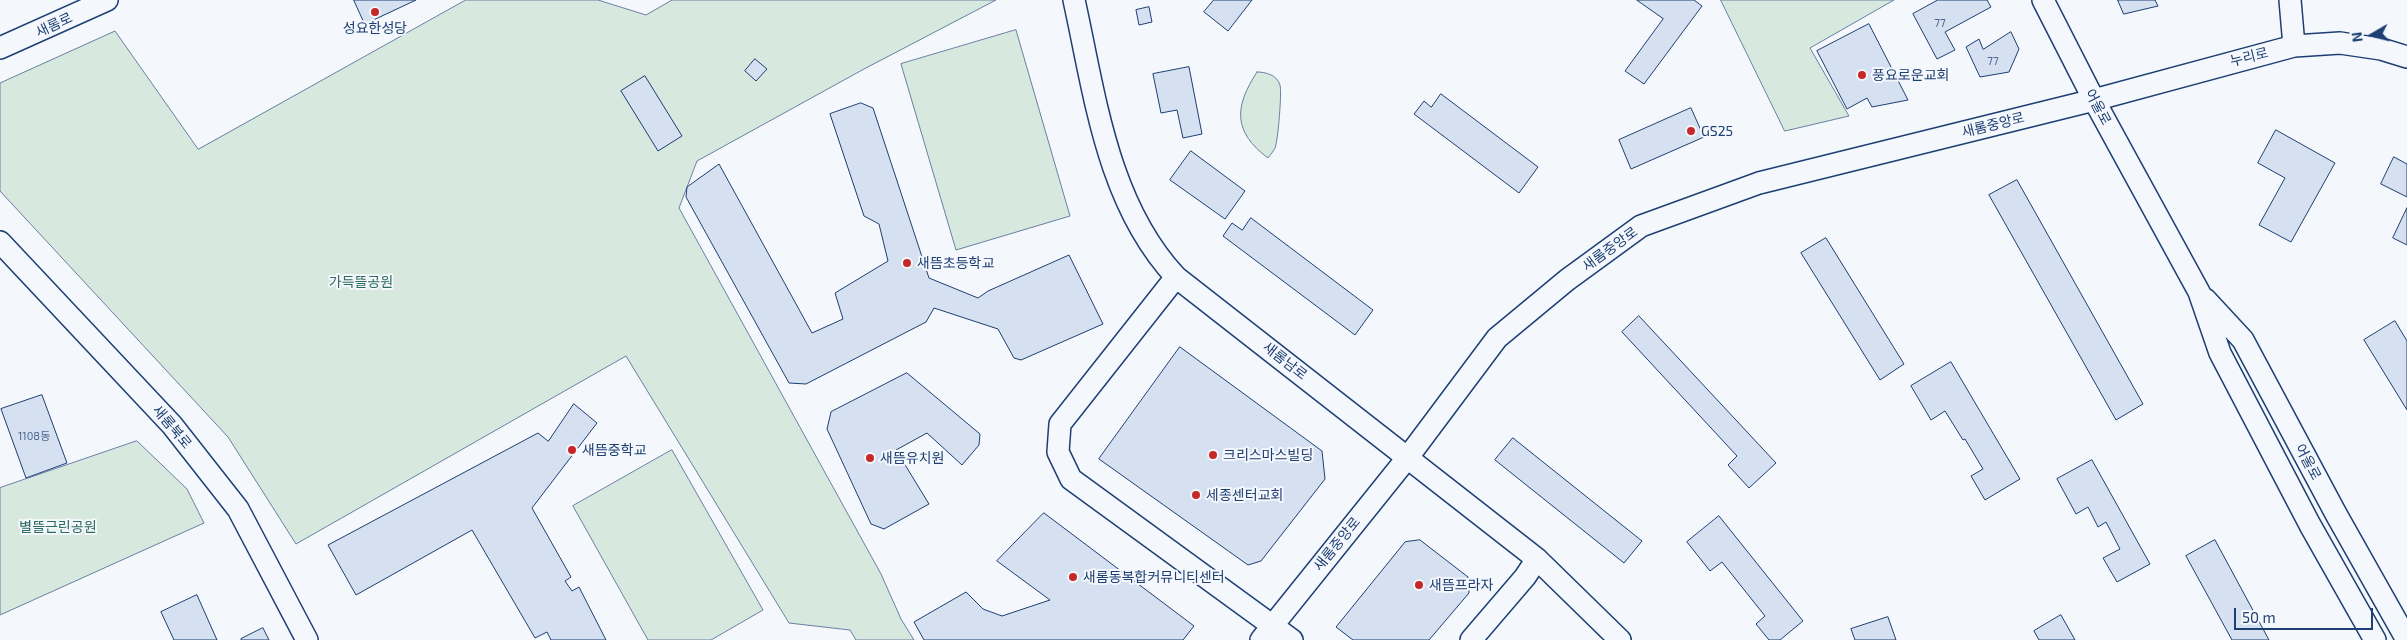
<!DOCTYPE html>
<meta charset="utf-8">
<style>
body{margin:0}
#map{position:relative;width:2407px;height:640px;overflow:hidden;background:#f4f7fb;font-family:"Exo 2",sans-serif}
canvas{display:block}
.north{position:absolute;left:2347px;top:10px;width:50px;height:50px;-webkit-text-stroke:4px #f4f7fb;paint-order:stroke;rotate:262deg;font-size:14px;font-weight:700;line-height:20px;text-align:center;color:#1d3f73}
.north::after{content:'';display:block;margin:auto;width:18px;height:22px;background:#1d3f73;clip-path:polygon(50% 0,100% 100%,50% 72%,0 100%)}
.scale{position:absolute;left:2234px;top:608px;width:139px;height:22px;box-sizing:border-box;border:2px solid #1d3f73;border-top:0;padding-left:6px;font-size:15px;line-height:18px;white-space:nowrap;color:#1d3f73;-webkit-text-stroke:4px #f4f7fb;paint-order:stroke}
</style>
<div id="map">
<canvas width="2407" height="640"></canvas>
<div class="north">N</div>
<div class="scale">50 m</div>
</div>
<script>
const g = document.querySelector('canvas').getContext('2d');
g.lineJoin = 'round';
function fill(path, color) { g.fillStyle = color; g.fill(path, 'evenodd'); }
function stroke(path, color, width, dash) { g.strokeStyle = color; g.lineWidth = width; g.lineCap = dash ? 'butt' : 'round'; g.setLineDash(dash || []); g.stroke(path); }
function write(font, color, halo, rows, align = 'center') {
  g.font = font + ' "Exo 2","Noto Sans KR",sans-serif'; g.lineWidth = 4; g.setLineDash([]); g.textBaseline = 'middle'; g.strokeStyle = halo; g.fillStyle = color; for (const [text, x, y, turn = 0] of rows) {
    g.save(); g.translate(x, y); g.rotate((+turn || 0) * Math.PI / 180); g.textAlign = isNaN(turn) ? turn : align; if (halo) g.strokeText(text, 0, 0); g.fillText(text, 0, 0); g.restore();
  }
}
const green = new Path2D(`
 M 466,0 L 598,0 L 646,15 L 672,0 L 996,0 L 864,69 L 697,161 L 679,208 L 881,574 L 901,619 L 914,640 L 856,640 L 850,630 L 789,623 L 626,356 L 296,544 L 228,437 L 0,191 L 0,83 L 115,31 L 198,149 Z
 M 1721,0 L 1894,0 L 1810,48 L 1849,116 L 1785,131 Z
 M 1016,30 L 1070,216 L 956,250 L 901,64 Z
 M 1257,72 C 1266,72 1277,75 1280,85 C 1282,92 1278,141 1275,148 C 1273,152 1270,155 1268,158 C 1233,132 1234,107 1257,72 Z
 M 137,441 L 187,489 L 204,523 L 0,615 L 0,488 Z
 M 672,450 L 763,610 L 711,640 L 648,640 L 573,506 Z`);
fill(green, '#d7e8df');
stroke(green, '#687fa3', 1);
const building = new Path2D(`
 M 354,0 L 416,0 L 365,24 Z
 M 1214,0 L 1252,0 L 1228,31 L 1204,12 Z
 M 1637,0 L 1694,0 L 1702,6 L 1644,84 L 1625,71 L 1663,19 Z
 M 1938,0 L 1987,0 L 1991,7 L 1945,32 L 1955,50 L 1937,59 L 1913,14 Z
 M 2118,0 L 2155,0 L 2158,6 L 2124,14 Z
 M 1149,7 L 1152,22 L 1139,25 L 1136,10 Z
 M 1869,24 L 1908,100 L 1872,107 L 1867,98 L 1847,109 L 1817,51 Z
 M 2011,32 L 2019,49 L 2009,72 L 1980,77 L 1966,47 L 1979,39 L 1983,49 Z
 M 755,59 L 767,69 L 756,81 L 745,71 Z
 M 1189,67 L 1202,134 L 1183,138 L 1177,110 L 1161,113 L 1153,74 Z
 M 645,76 L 682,136 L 658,151 L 621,91 Z
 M 1441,94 L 1538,167 L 1519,193 L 1414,114 L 1424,101 L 1431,107 Z
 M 861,103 L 873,108 L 929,278 L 978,298 L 988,291 L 1069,255 L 1103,324 L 1021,360 L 1014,358 L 998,329 L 934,308 L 926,322 L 806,384 L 789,383 L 686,197 L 687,187 L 719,164 L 812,333 L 843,319 L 835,293 L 888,261 L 879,224 L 864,216 L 830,114 Z
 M 1691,108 L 1704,137 L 1631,169 L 1619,140 Z
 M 2276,130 L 2335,163 L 2291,242 L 2259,225 L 2285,178 L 2258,163 Z
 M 1191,151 L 1245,191 L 1225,219 L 1170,180 Z
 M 2394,157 L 2407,164 L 2407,197 L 2381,184 Z
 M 2017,180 L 2143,404 L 2116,420 L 1989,195 Z
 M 2407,208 L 2407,245 L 2393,238 Z
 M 1251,218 L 1373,310 L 1355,335 L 1223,236 L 1232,223 L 1242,230 Z
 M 1826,238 L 1904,364 L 1880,380 L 1801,253 Z
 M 1639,316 L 1776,463 L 1749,488 L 1728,465 L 1737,456 L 1622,332 Z
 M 2395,321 L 2407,341 L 2407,410 L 2364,340 Z
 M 1180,347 L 1322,451 L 1325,479 L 1261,561 L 1248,565 L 1099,459 Z
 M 1951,362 L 2020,479 L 1985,500 L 1971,476 L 1983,469 L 1965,439 L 1963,440 L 1945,411 L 1931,420 L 1911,386 Z
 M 907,373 L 980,434 L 979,445 L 962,465 L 927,433 L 896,450 L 929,504 L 884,529 L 871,524 L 827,429 L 831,412 Z
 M 42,395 L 67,463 L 26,478 L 1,409 Z
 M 574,404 L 597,423 L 532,508 L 571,577 L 565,581 L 572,591 L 579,587 L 606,640 L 551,640 L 547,632 L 535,638 L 472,530 L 356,595 L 328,545 L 538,433 L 548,441 Z
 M 1513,438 L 1642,541 L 1624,563 L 1495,460 Z
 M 2092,460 L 2150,564 L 2117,582 L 2103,558 L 2120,549 L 2106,522 L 2098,527 L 2088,507 L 2076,514 L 2057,479 Z
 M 1044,513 L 1194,626 L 1183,640 L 924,640 L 914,622 L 966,592 L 983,609 L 1002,616 L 1050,600 L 997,561 Z
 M 1719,516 L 1803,621 L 1780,640 L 1769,640 L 1756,624 L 1765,616 L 1722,562 L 1710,571 L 1687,542 Z
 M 1420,540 L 1468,577 L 1469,593 L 1429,640 L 1353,640 L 1336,627 L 1405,542 Z
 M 2215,540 L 2269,640 L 2232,640 L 2186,556 Z
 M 197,595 L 217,640 L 174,640 L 161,612 Z
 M 2061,615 L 2075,640 L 2039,640 L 2034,631 Z
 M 1888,617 L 1896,640 L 1855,640 L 1851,629 Z
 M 263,628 L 269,640 L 241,640 L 241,639 Z`);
fill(building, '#d5e0f0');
stroke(building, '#1d3f73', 1);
const minor = new Path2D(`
 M 1074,0 C 1095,95 1107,203 1176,277 L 1537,559 L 1620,640
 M 2043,0 L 2094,100 L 2199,292 L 2220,353 L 2310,525 L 2375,640
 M 2290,0 L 2294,46
 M 0,48 L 107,0
 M 0,242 L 172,425 L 238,509 L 307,640
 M 1176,277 L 1060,424 L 1058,452 L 1071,479 L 1292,640
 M 2205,299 L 2243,340 L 2336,514 L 2407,640
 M 1261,640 L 1408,457 L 1497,338 L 1567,280 L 1641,226 L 1759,183 L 2094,100 L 2294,46 L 2340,43 L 2381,49 L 2407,57
 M 1471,640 L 1525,577 L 1537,559`);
stroke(minor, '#1d3f73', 24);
stroke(minor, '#f4f7fb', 21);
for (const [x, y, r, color] of [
 [375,12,5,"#c62828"],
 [1862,75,5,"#c62828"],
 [1691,131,5,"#c62828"],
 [907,263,5,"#c62828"],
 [572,450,5,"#c62828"],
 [1213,455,5,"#c62828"],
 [870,458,5,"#c62828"],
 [1196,495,5,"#c62828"],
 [1073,577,5,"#c62828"],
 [1419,585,5,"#c62828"]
]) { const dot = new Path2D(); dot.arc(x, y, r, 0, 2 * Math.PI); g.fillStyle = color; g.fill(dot); stroke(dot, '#f4f7fb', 2); }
write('11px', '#4b6792', null, [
 ["77",1940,23],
 ["77",1993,61],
 ["1108동",34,436]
]);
write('14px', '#1d3f73', '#f4f7fb', [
 ["새롬로",54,25,-25],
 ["누리로",2249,57,-14],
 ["어울로",2098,107,62],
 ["새롬중앙로",1993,125,-14],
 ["새롬중앙로",1610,249,-36],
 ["새롬남로",1285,361,38],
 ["새롬북로",172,427,50],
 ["어울로",2308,462,62],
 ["새롬중앙로",1337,544,-51]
]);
write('14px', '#1d3f73', '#f4f7fb', [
 ["성요한성당",375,28,"center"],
 ["풍요로운교회",1872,75],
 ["GS25",1701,131],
 ["새뜸초등학교",917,263],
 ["새뜸중학교",582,450],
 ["크리스마스빌딩",1223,455],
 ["새뜸유치원",880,458],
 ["세종센터교회",1206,495],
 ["새롬동복합커뮤니티센터",1083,577],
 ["새뜸프라자",1429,585]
], 'left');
write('14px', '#2c6c60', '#f4f7fb', [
 ["가득뜰공원",361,282],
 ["별뜰근린공원",58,527]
]);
</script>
